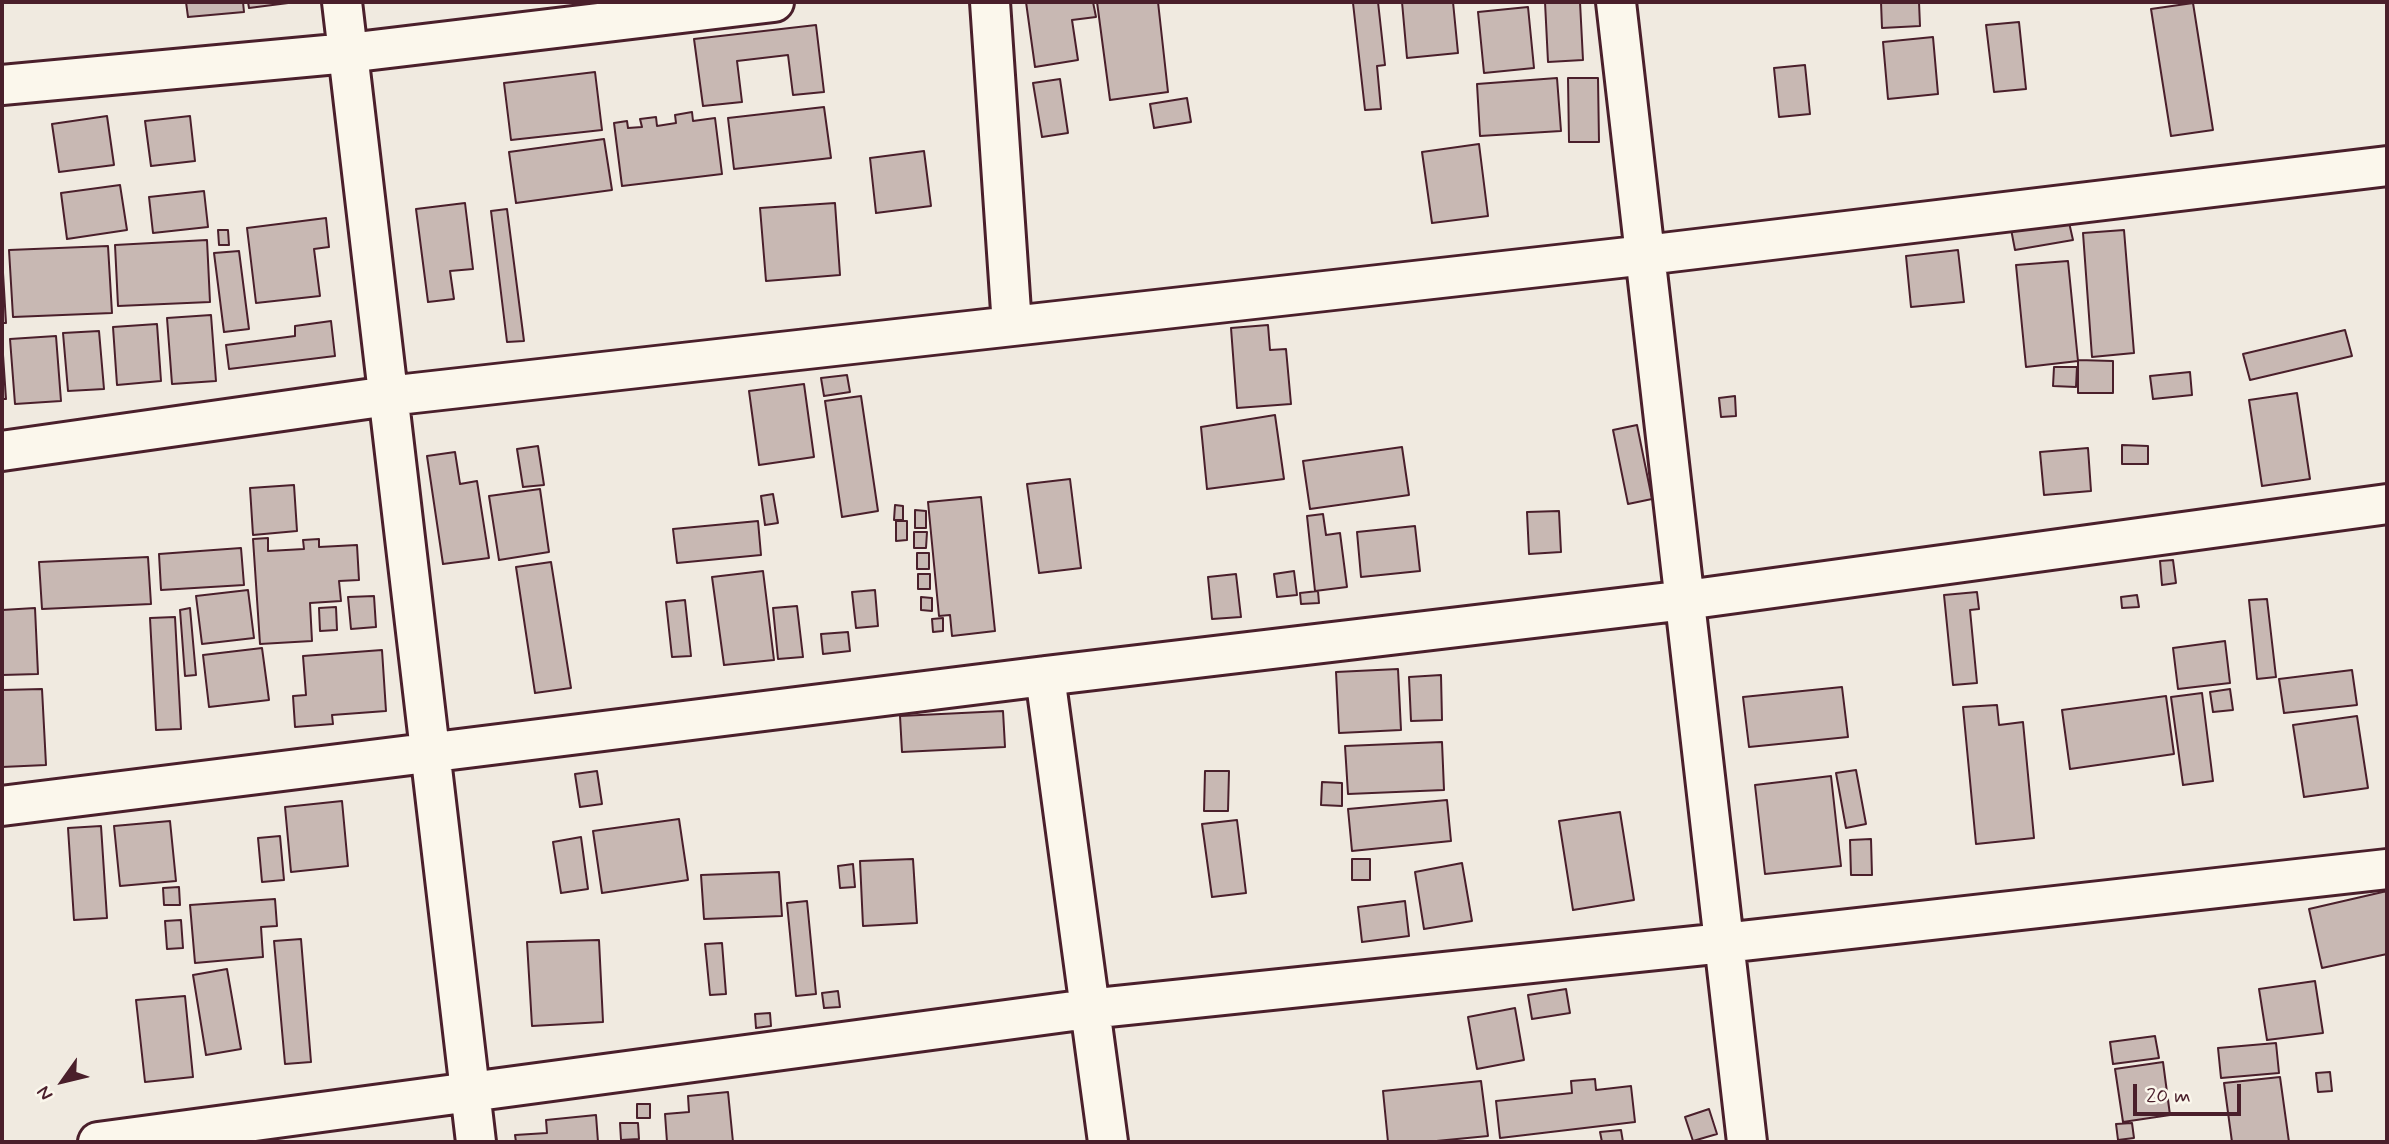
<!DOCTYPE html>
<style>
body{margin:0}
#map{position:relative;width:2389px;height:1144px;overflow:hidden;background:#f0eae0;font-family:Mynerve,sans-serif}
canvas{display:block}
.frame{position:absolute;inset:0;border:4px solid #4a1f2b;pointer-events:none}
.north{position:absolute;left:28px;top:1046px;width:70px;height:70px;-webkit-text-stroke:5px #fbf7ec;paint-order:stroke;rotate:236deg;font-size:19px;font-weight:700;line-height:28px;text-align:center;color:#4a1f2b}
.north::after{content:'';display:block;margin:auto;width:24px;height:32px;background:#4a1f2b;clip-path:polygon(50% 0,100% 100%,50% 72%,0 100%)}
.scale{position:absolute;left:2133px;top:1084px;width:108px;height:32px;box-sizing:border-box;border:4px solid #4a1f2b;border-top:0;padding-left:9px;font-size:21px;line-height:24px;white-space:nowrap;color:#4a1f2b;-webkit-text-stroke:5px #fbf7ec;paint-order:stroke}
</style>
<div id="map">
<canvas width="2389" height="1144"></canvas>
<div class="frame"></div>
<div class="north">N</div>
<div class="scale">20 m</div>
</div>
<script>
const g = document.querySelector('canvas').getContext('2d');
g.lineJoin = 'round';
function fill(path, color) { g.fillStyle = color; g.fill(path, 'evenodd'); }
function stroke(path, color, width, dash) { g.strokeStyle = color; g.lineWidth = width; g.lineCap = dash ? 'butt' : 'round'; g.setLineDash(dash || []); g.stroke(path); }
const building = new Path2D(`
 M 186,2 L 243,2 L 244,12 L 188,17 Z
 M 248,2 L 296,2 L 249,8 Z
 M 1026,2 L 1093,2 L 1096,17 L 1072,20 L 1078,60 L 1035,67 Z
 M 1097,2 L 1158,2 L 1168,92 L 1110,100 Z
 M 1378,2 L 1385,65 L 1377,66 L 1381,109 L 1365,110 L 1353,3 Z
 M 1402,2 L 1453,2 L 1458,53 L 1407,58 Z
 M 1545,2 L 1580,2 L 1583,60 L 1548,62 Z
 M 1881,2 L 1919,2 L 1920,26 L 1882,28 Z
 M 2193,3 L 2213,130 L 2171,136 L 2151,9 Z
 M 1528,7 L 1534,68 L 1484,73 L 1478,12 Z
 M 2019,22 L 2026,89 L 1994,92 L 1986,25 Z
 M 816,25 L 824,92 L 793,95 L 788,55 L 737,61 L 742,102 L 703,106 L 694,39 Z
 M 1933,37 L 1938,94 L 1888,99 L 1883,42 Z
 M 1805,65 L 1810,114 L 1779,117 L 1774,68 Z
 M 595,72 L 602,130 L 511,140 L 504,83 Z
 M 1557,78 L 1561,131 L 1480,136 L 1477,84 Z
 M 1568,78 L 1598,78 L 1599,142 L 1569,142 Z
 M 1060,79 L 1068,133 L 1042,137 L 1033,83 Z
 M 1187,98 L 1191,122 L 1154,128 L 1150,104 Z
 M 824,107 L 831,158 L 734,169 L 728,118 Z
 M 692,112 L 693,121 L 715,118 L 722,174 L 622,186 L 614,123 L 627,121 L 628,128 L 642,127 L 640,119 L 656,117 L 657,126 L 676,123 L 675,115 Z
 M 107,116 L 114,165 L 59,172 L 52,124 Z
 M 190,116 L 195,161 L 151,166 L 145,121 Z
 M 604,139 L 612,190 L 516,203 L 509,152 Z
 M 1479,144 L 1488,216 L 1432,223 L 1422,152 Z
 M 924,151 L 931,206 L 876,213 L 870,158 Z
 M 120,185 L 127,230 L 67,239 L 61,193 Z
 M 204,191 L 208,227 L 153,233 L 149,197 Z
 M 465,203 L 473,269 L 450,271 L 454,299 L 428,302 L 416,209 Z
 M 835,203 L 840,275 L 766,281 L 760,208 Z
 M 507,209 L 524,341 L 507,342 L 491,211 Z
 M 326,218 L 329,247 L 314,249 L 320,296 L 256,303 L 247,228 Z
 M 2068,218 L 2073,240 L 2015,250 L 2011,229 Z
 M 218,230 L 228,230 L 229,245 L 219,245 Z
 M 2124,230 L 2134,353 L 2092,357 L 2083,233 Z
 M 207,240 L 210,302 L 118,306 L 115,245 Z
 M 108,246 L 112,313 L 13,317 L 9,250 Z
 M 1958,250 L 1964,302 L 1911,307 L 1906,256 Z
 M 239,251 L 249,329 L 224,332 L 214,253 Z
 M 2,256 L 6,323 L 2,323 Z
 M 2068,261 L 2078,361 L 2026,367 L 2016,265 Z
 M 211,315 L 216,381 L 172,384 L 167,318 Z
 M 331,321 L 335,356 L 229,369 L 226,345 L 295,336 L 295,326 Z
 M 157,324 L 161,381 L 117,385 L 113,327 Z
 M 1268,325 L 1270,350 L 1286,349 L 1291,404 L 1237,408 L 1231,328 Z
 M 2345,330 L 2352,356 L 2250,380 L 2243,354 Z
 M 99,331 L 104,389 L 68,391 L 63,333 Z
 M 56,336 L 61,401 L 15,404 L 10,339 Z
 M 2,340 L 6,399 L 2,399 Z
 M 2078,360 L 2113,361 L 2113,393 L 2078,393 Z
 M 2054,367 L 2077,367 L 2076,387 L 2053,386 Z
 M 2190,372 L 2192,395 L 2153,399 L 2150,376 Z
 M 847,375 L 850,392 L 824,396 L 821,378 Z
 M 804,384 L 814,457 L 759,465 L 749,391 Z
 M 2297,393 L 2310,479 L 2262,486 L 2249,400 Z
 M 861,396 L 878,511 L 842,517 L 825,401 Z
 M 1735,396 L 1736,416 L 1721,417 L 1719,398 Z
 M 1275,415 L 1284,479 L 1207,489 L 1201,427 Z
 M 1637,425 L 1652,499 L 1628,504 L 1613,430 Z
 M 2122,445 L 2148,446 L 2148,464 L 2122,464 Z
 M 538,446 L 544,485 L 523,487 L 517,449 Z
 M 1402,447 L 1409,495 L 1310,509 L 1303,461 Z
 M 2088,448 L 2091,491 L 2044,495 L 2040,452 Z
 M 455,452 L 460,484 L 477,481 L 489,558 L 443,564 L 427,456 Z
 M 1070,479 L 1081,568 L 1039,573 L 1027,484 Z
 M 294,485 L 297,531 L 253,535 L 250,488 Z
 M 540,489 L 549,552 L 499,560 L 489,496 Z
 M 773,494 L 778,523 L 765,525 L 761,496 Z
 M 981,497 L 995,631 L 952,636 L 950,615 L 939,616 L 928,502 Z
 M 895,505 L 903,506 L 903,520 L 894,520 Z
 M 915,510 L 926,511 L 926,528 L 915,528 Z
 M 1559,511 L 1561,552 L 1529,554 L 1527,512 Z
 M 1323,514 L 1326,535 L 1340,533 L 1347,587 L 1315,591 L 1307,516 Z
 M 758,521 L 761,555 L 677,563 L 673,529 Z
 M 896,521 L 907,521 L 907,540 L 896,541 Z
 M 1415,526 L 1420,571 L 1361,577 L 1357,532 Z
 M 914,532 L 927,532 L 926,548 L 914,548 Z
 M 268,538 L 268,551 L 304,549 L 303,540 L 319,539 L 319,547 L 357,545 L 359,580 L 339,581 L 341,601 L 310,603 L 312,641 L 260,644 L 253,539 Z
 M 241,548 L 244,585 L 161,590 L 159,554 Z
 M 917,553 L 929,553 L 929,569 L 917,569 Z
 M 148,557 L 151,604 L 42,609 L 39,562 Z
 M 2173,560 L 2176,583 L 2162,585 L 2160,561 Z
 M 551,562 L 571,688 L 535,693 L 516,567 Z
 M 763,571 L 774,660 L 724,665 L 712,577 Z
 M 1294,571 L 1297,595 L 1277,597 L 1274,574 Z
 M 918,574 L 930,574 L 930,589 L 918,589 Z
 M 1236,574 L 1241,617 L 1212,619 L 1208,577 Z
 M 248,590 L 254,638 L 202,644 L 196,596 Z
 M 875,590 L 878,626 L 856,628 L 852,592 Z
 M 1318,591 L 1319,603 L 1301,604 L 1300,593 Z
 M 1977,592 L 1979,609 L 1970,610 L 1977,683 L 1953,685 L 1944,595 Z
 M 2137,595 L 2139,607 L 2122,608 L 2121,597 Z
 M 374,596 L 376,627 L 351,629 L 348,597 Z
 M 921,597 L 932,598 L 932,611 L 921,610 Z
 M 2267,599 L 2276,677 L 2257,679 L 2249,600 Z
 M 685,600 L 691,656 L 672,657 L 666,602 Z
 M 797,606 L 803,657 L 778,659 L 773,608 Z
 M 336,607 L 337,630 L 320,631 L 319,608 Z
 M 35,608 L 38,674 L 2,675 L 2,610 Z
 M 190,608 L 196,675 L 185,676 L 180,610 Z
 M 175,617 L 181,729 L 156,730 L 150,618 Z
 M 943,618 L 943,631 L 933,632 L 932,619 Z
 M 848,632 L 850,651 L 823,654 L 821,634 Z
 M 2225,641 L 2230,683 L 2178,689 L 2173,648 Z
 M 262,648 L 269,700 L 209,707 L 203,655 Z
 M 382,650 L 386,711 L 332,715 L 333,724 L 295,727 L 293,696 L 306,695 L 303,656 Z
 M 1398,669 L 1401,730 L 1339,733 L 1336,672 Z
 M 2352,670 L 2357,705 L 2284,713 L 2279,679 Z
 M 1441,675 L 1442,720 L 1411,721 L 1409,677 Z
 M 1842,687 L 1848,737 L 1749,747 L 1743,697 Z
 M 42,689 L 46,765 L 2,767 L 2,690 Z
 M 2230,689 L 2233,710 L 2213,712 L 2210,692 Z
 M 2202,693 L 2213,781 L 2183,785 L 2171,697 Z
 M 2166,696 L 2174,754 L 2070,769 L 2062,710 Z
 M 1997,705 L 1999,725 L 2023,722 L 2034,838 L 1976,844 L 1963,707 Z
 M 1003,711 L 1005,747 L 902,752 L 900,716 Z
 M 2357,716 L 2368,788 L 2304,797 L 2293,725 Z
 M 1442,742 L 1444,790 L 1348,794 L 1345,746 Z
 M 1856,770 L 1866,824 L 1846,828 L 1836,773 Z
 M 597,771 L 602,804 L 580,807 L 575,774 Z
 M 1205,771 L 1229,771 L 1228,811 L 1204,811 Z
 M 1831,776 L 1841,866 L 1765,874 L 1755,785 Z
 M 1322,782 L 1342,783 L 1342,806 L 1321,805 Z
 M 1447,800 L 1451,841 L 1352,851 L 1348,809 Z
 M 342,801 L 348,866 L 291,872 L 285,807 Z
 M 1620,812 L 1634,900 L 1573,910 L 1559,821 Z
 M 679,819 L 688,880 L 602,893 L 593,831 Z
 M 1237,820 L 1246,893 L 1212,897 L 1202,824 Z
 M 170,821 L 176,881 L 120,886 L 114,826 Z
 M 101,826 L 107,918 L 74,920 L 68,828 Z
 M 280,836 L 284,880 L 262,882 L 258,838 Z
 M 581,837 L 588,889 L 561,893 L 553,842 Z
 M 1871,839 L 1872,875 L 1851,875 L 1850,840 Z
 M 913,859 L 917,923 L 863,926 L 860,861 Z
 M 1352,859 L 1370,859 L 1370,880 L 1352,880 Z
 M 1462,863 L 1472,921 L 1424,929 L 1415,872 Z
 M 853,864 L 855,887 L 840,888 L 838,866 Z
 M 779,872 L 782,916 L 704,919 L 701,875 Z
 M 179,887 L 180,905 L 164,905 L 163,888 Z
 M 2387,891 L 2387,954 L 2322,968 L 2309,909 Z
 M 275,899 L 277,926 L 261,927 L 263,957 L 195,963 L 190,905 Z
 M 807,901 L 816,994 L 796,996 L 787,903 Z
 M 1405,901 L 1409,936 L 1362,942 L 1358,907 Z
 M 181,920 L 183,948 L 167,949 L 165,921 Z
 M 301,939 L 311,1062 L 285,1064 L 274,941 Z
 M 599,940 L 603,1022 L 532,1026 L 527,942 Z
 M 722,943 L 726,994 L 710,995 L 705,944 Z
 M 227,969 L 241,1049 L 206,1055 L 193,975 Z
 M 2315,981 L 2323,1033 L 2267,1040 L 2259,989 Z
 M 1566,989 L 1570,1013 L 1532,1019 L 1528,995 Z
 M 838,991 L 840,1007 L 824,1008 L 822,993 Z
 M 185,996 L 193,1077 L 145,1082 L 136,1000 Z
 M 1515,1008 L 1524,1060 L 1477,1069 L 1468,1017 Z
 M 770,1013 L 771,1026 L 756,1028 L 755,1014 Z
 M 2155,1036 L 2159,1058 L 2113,1064 L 2110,1042 Z
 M 2276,1043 L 2279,1073 L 2221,1078 L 2218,1048 Z
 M 2163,1062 L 2170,1115 L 2123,1122 L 2115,1069 Z
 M 2330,1072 L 2332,1091 L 2318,1092 L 2316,1073 Z
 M 2280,1077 L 2289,1142 L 2232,1142 L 2224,1083 Z
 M 1595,1079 L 1596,1090 L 1631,1086 L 1635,1122 L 1500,1138 L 1496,1101 L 1572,1093 L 1571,1081 Z
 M 1481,1081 L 1488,1136 L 1426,1142 L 1388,1142 L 1383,1091 Z
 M 728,1092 L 733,1142 L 667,1142 L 665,1114 L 689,1112 L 688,1096 Z
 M 637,1104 L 650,1104 L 650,1118 L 637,1118 Z
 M 1709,1109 L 1717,1134 L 1693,1141 L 1685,1117 Z
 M 596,1115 L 598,1142 L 516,1142 L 515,1135 L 547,1133 L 546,1120 Z
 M 620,1123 L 638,1123 L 639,1139 L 621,1140 Z
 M 2132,1123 L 2134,1138 L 2118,1140 L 2116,1124 Z
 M 1621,1130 L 1623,1142 L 1602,1142 L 1600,1132 Z`);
fill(building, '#c8b8b3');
stroke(building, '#4a1f2b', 2);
const street = new Path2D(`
 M 342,2 L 476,1142
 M 990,2 L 1012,326
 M 1616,2 L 1747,1142
 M 2,85 L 348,53 L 774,2
 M 2,451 L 388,396 L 1646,255 L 2387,166
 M 1045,676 L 1108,1142
 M 2,806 L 1045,676 L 1686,600 L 2387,504
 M 98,1142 L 1088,1009 L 1724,943 L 2387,869`);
stroke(street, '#4a1f2b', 44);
stroke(street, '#fbf7ec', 38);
</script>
